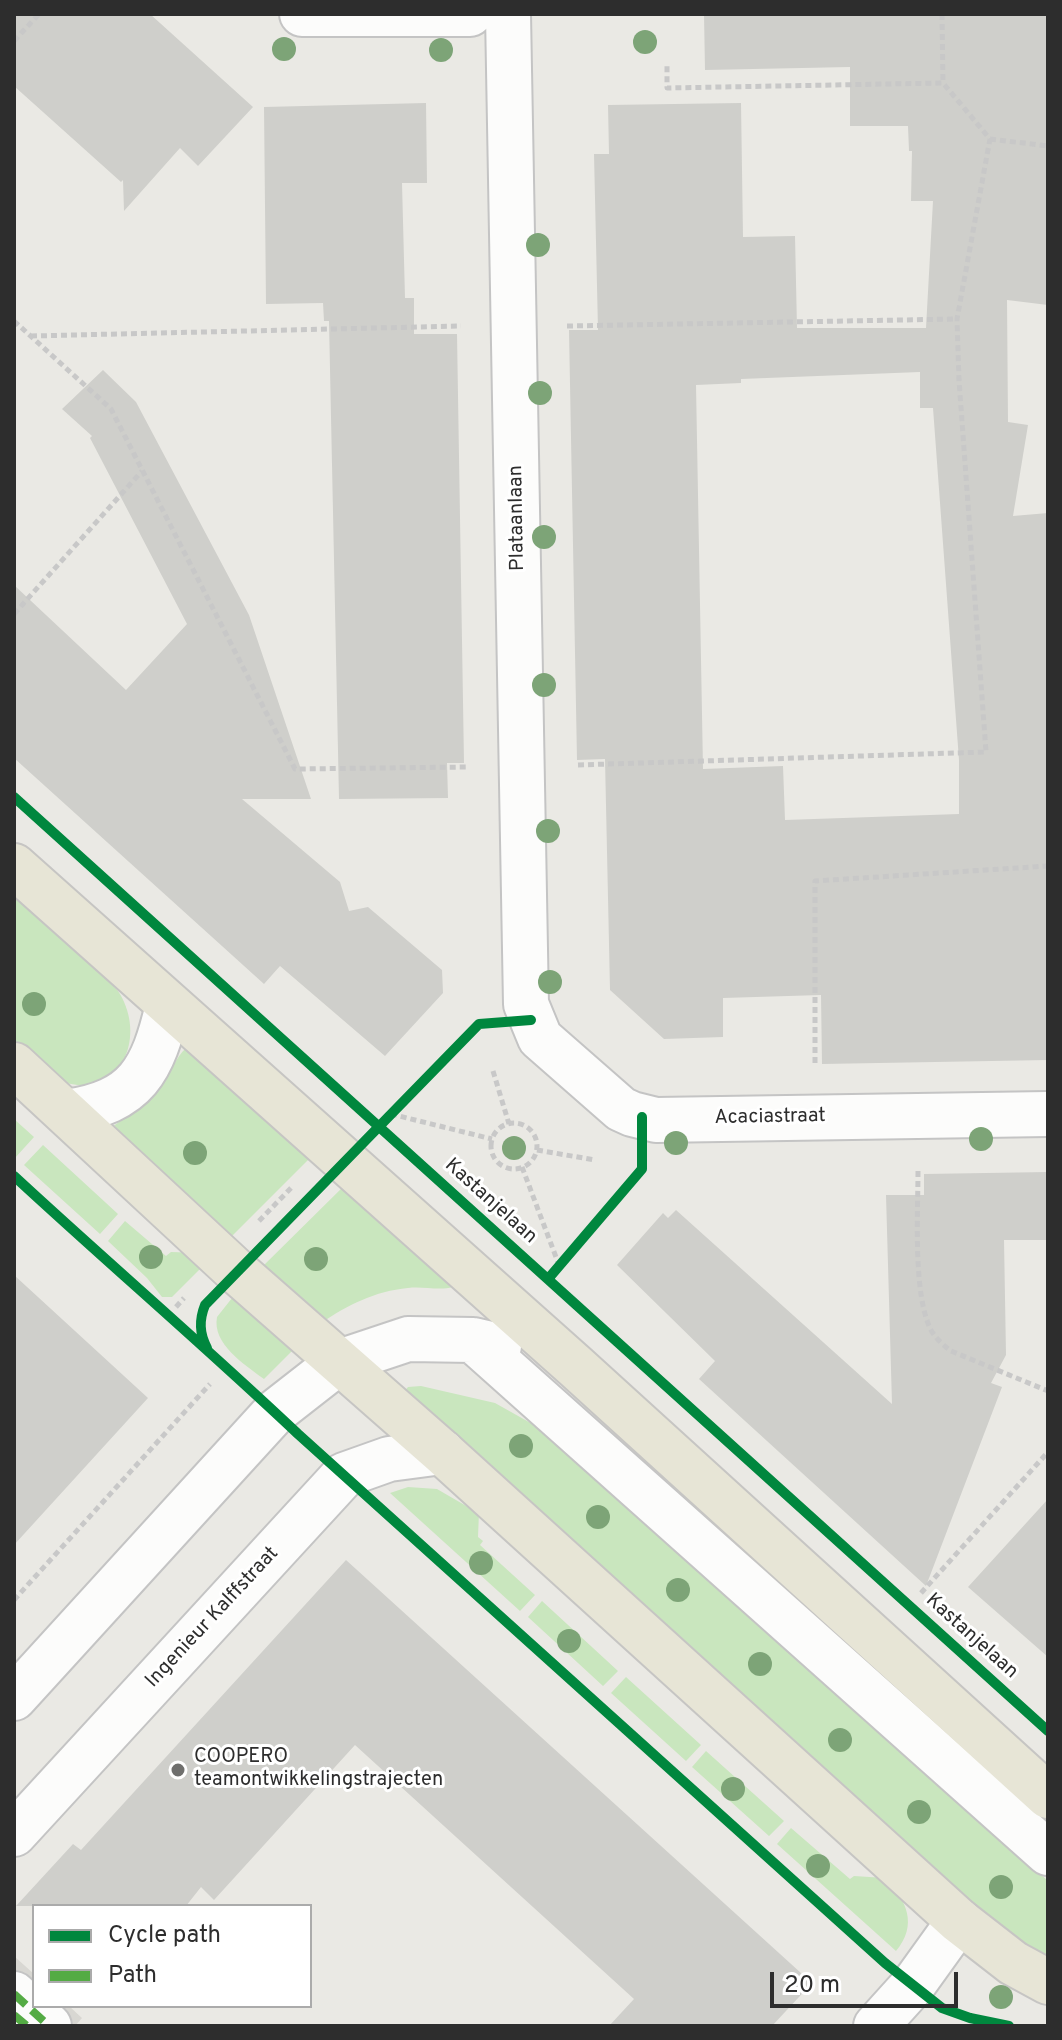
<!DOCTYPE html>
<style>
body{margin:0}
#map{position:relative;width:1062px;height:2040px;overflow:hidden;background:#eae9e4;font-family:Overpass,sans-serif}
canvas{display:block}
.frame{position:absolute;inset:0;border:16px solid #2d2d2d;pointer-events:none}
.legend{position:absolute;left:32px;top:1904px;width:280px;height:104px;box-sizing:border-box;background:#fff;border:2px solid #ababab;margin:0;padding:10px 14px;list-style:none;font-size:24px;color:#2d2d2d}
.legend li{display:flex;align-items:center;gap:16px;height:40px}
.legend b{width:40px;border:2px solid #ababab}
.scale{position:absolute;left:770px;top:1972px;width:188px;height:36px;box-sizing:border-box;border:4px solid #2d2d2d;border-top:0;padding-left:10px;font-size:24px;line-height:28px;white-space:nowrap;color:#2d2d2d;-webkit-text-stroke:6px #fff;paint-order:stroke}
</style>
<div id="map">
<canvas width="1062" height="2040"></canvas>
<div class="frame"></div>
<ul class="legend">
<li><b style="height:10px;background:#00873e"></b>Cycle path</li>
<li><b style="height:10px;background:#54ab44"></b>Path</li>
</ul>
<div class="scale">20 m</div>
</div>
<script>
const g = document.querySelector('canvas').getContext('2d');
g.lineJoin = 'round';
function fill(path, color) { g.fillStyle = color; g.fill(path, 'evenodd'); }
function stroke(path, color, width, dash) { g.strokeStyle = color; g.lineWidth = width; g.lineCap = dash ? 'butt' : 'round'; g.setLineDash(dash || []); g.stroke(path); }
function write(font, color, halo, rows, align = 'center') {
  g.font = font + ' Overpass,sans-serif'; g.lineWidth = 6; g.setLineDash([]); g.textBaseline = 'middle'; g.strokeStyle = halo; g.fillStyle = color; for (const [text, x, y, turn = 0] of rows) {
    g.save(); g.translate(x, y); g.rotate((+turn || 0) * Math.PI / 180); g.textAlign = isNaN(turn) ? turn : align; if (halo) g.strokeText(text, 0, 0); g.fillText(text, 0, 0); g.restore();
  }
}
fill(new Path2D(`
 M 14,889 L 57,928 L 118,991 C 148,1036 121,1100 63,1082 C 46,1077 28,1056 14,1045 Z
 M 186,1048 L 311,1157 L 229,1239 L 112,1127 C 130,1114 147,1103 161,1085 C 170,1074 176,1057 186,1048 Z
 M 14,1119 L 34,1137 L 15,1158 L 14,1157 Z
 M 43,1145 L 118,1214 L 100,1234 L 24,1165 Z
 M 347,1183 L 454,1283 L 453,1287 C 439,1291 423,1286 408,1288 C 375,1291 348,1305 321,1323 L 261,1268 Z
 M 125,1221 L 166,1256 L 171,1252 L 201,1253 L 206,1263 L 172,1297 L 162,1297 L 147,1278 L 108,1241 Z
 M 236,1293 L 295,1348 L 264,1379 C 244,1364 212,1344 217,1317 Z
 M 421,1386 L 495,1403 L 536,1426 L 627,1500 L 1048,1881 L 1048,1966 L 1025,1953 L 498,1481 L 502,1476 L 433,1414 L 428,1419 L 403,1393 L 408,1387 Z
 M 408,1487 L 437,1489 L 468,1507 L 474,1502 L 479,1512 L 478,1537 L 483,1541 L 480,1545 L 535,1595 L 520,1611 L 390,1493 Z
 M 542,1601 L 618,1671 L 603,1686 L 528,1617 Z
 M 626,1677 L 701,1745 L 686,1761 L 611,1693 Z
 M 706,1751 L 784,1821 L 769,1836 L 692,1767 Z
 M 791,1828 L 850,1879 L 854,1876 L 885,1878 C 907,1900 918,1925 896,1951 L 777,1844 Z`), '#c9e6be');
fill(new Path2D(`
 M 14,1956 L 34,1974 L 34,2006 L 69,2006 L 82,2018 L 75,2026 L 14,2026 Z`), '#d8d7d2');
fill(new Path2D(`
 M 14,14 L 150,14 L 253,107 L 198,166 L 180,148 L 124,211 L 123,180 L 121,182 L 14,86 Z
 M 704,14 L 1048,14 L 1048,305 L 1007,300 L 1008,422 L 1028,425 L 1013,516 L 1048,513 L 1048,1060 L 822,1064 L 821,995 L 723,998 L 723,1037 L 664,1039 L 610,990 L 605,759 L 577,760 L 569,330 L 598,330 L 594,154 L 609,154 L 608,105 L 741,103 L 743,237 L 795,236 L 797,328 L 926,328 L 933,201 L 911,201 L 912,151 L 909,151 L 908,126 L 850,126 L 850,67 L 705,70 ZM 920,372 L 920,408 L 933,408 L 959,760 L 959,814 L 785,820 L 783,766 L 703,769 L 696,385 L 741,383 L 741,379 Z
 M 426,103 L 427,183 L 402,183 L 405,298 L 414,298 L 414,334 L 457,334 L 464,763 L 447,763 L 448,798 L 339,799 L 329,321 L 324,321 L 323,303 L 266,304 L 264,107 Z
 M 103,370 L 136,402 L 249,615 L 311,799 L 242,799 L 340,882 L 349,911 L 368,907 L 442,970 L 443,993 L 385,1056 L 280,966 L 264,984 L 14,758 L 14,585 L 126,690 L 187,624 L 90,438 L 92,436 L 62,409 Z
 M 1048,1172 L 1048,1240 L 1004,1240 L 1006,1355 L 991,1383 L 1002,1387 L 926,1586 L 699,1379 L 715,1361 L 617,1265 L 663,1213 L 668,1218 L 676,1210 L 892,1404 L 886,1195 L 924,1195 L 924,1174 Z
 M 14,1275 L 148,1398 L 14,1545 Z
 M 1048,1499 L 1048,1657 L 968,1587 Z
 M 346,1560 L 812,1983 L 772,2026 L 609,2026 L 634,1999 L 355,1745 L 214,1900 L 201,1887 L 186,1906 L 16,1906 L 73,1844 L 81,1850 Z`), '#cfcfcb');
const minor = new Path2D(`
 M 302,14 L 470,14
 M 508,14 L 526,1004 L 540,1038 L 621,1109 L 632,1114 L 656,1120 L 1048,1114
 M 66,1112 C 137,1102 153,1070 168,1005
 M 473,1340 L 1048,1853
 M 14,1698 L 275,1412 L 339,1362 L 408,1339 L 473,1340 L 499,1346
 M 14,1834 L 344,1475 L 389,1459 L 442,1452
 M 14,1994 L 49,2026
 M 876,2026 L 913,1985 L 959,1921`);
const major = new Path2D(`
 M 14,866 L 575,1366 L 1048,1796
 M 14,1065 L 236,1271 L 442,1452 L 959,1921 L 1013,1963 L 1048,1982`);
stroke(minor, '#c4c4c4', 48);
stroke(major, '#c6c5c3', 48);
stroke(new Path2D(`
 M 942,14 L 943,83
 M 14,41 L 39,14
 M 990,139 L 1048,146
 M 14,321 L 111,409 L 295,769 L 467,767
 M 567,326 L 957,319
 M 31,336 L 461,326
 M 14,614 L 142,471
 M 578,765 L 986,752 L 959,380 L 957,319 L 990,139 L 943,83 L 667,88 L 667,65
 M 815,1063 L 815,881 L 1048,866
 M 493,1071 L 509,1124
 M 391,1114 L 492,1139
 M491 1146a23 23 0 1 1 46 0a23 23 0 1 1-46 0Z
 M 537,1150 L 595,1160
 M 522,1167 L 559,1265
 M 918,1171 C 918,1213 913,1291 930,1328 C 934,1337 943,1345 951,1351 L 1048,1391
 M 259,1221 L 291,1188
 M 176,1307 L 184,1298
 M 921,1593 L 1048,1452
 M 14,1600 L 210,1384`), '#c8c8c8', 5, [6, 4]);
stroke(minor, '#fcfcfb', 44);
stroke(major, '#e7e5d6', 44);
stroke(new Path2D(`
 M 14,1994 L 49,2026
 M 14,2015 L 27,2026`), '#54ab44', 8, [16, 8]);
stroke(new Path2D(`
 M 14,797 L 1048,1731
 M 14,1176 C 108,1263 205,1346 298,1434 L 885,1963 L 942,2008 L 970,2018 L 1009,2026
 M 548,1279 L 642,1169 L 642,1117
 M 207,1348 C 199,1333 199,1320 205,1305 L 479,1024 L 531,1020`), '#00873e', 10);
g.fillStyle = '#7da477';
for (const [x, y] of [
 [645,42],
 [284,49],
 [441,50],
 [538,245],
 [540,393],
 [544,537],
 [544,685],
 [548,831],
 [550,982],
 [34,1004],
 [981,1139],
 [676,1143],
 [514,1148],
 [195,1153],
 [151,1257],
 [316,1259],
 [521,1446],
 [598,1517],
 [481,1563],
 [678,1590],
 [569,1641],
 [760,1664],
 [840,1740],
 [733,1789],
 [919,1812],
 [818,1866],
 [1001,1887],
 [1001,1997]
]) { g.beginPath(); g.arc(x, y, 12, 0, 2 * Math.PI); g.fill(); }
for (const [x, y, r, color] of [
 [178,1770,8,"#6f6f6d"]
]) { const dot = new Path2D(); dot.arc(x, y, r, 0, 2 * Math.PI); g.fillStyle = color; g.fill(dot); stroke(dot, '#fff', 3); }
write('20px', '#2d2d2d', '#fff', [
 ["Plataanlaan",518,518,-91],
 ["Acaciastraat",770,1118,-1],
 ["Kastanjelaan",490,1202,42],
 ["Ingenieur Kalffstraat",213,1618,-47],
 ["Kastanjelaan",971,1637,42]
]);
write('20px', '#2d2d2d', '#fff', [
 ["COOPERO",194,1758],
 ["teamontwikkelingstrajecten",194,1781]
], 'left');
</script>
